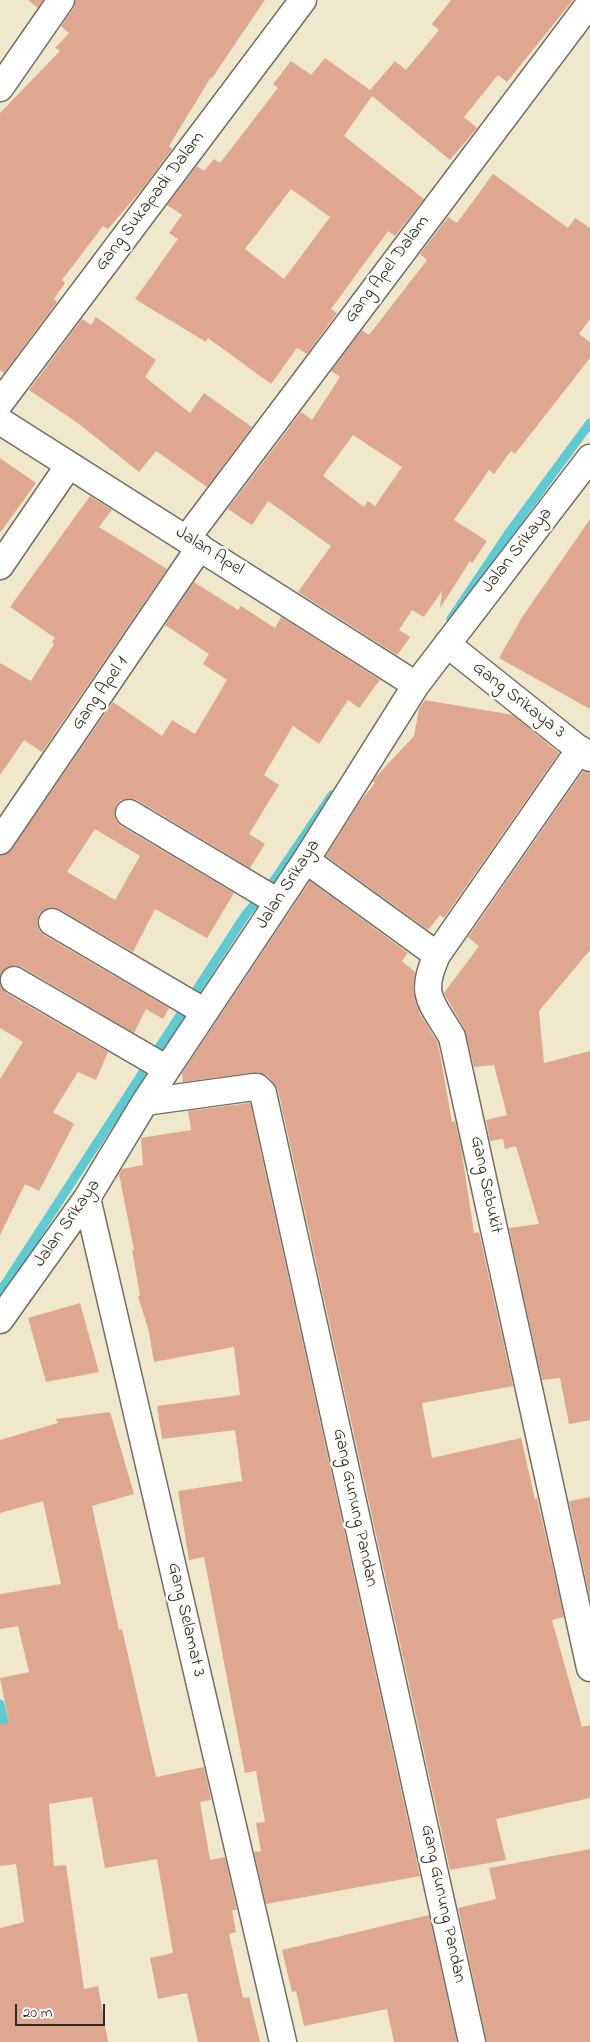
<!DOCTYPE html>
<style>
body{margin:0}
#map{position:relative;width:590px;height:2042px;overflow:hidden;background:#f0e8cd;font-family:"Indie Flower",sans-serif}
canvas{display:block}
.scale{position:absolute;left:15px;top:2004px;width:90px;height:22px;box-sizing:border-box;border:2px solid #2b2b2b;border-top:0;padding-left:6px;font-size:15px;line-height:18px;white-space:nowrap;color:#2b2b2b;-webkit-text-stroke:4px #fdfcf7;paint-order:stroke}
</style>
<div id="map">
<canvas width="590" height="2042"></canvas>
<div class="scale">20 m</div>
</div>
<script>
const g = document.querySelector('canvas').getContext('2d');
g.lineJoin = 'round';
function stroke(path, color, width, dash) { g.strokeStyle = color; g.lineWidth = width; g.lineCap = dash ? 'butt' : 'round'; g.setLineDash(dash || []); g.stroke(path); }
function fill(path, color) { g.fillStyle = color; g.fill(path, 'evenodd'); }
function write(font, color, halo, rows, align = 'center') {
  g.font = font + ' "Indie Flower",sans-serif'; g.lineWidth = 5; g.setLineDash([]); g.textBaseline = 'middle'; g.strokeStyle = halo; g.fillStyle = color; for (const [text, x, y, turn = 0] of rows) {
    g.save(); g.translate(x, y); g.rotate((+turn || 0) * Math.PI / 180); g.textAlign = isNaN(turn) ? turn : align; if (halo) g.strokeText(text, 0, 0); g.fillText(text, 0, 0); g.restore();
  }
}
stroke(new Path2D(`
 M 451,619 L 508,534 L 590,423
 M 0,1292 L 246,914 L 275,879 L 332,795
 M 0,1704 L 7,1734`), '#5ecad4', 9);
fill(new Path2D(`
 M 28,0 L 43,0 L 38,8 Z
 M 76,0 L 265,0 L 212,78 L 211,77 L 169,146 L 172,149 L 143,188 L 108,229 L 103,226 L 62,280 L 65,283 L 54,299 L 57,302 L 4,373 L 0,370 L 0,113 L 60,51 L 55,48 L 69,33 L 61,26 L 73,9 Z
 M 451,0 L 573,0 L 507,82 L 498,75 L 464,117 L 477,128 L 450,160 L 372,96 L 344,136 L 424,199 L 395,236 L 388,231 L 331,309 L 337,313 L 307,354 L 297,348 L 271,384 L 208,338 L 206,342 L 135,299 L 178,239 L 169,233 L 182,215 L 167,205 L 197,166 L 204,171 L 214,159 L 220,163 L 278,88 L 273,84 L 291,61 L 311,75 L 325,58 L 370,90 L 395,61 L 406,70 L 439,30 L 432,24 ZM 291,189 L 330,217 L 284,279 L 245,249 Z
 M 493,174 L 568,228 L 575,218 L 590,228 L 590,319 L 579,334 L 590,342 L 590,358 L 515,454 L 511,451 L 494,474 L 489,470 L 454,520 L 487,541 L 472,563 L 470,561 L 440,608 L 442,591 L 424,617 L 412,610 L 399,630 L 410,637 L 397,655 L 298,592 L 331,546 L 268,501 L 252,525 L 228,509 L 301,412 L 312,420 L 340,377 L 331,371 L 362,330 L 369,335 L 427,260 L 420,254 L 448,217 L 457,223 ZM 353,435 L 402,467 L 375,506 L 368,501 L 364,507 L 323,476 Z
 M 96,317 L 156,360 L 145,377 L 190,413 L 204,393 L 252,427 L 207,487 L 156,451 L 139,472 L 79,424 L 29,390 L 82,319 L 91,325 Z
 M 0,458 L 36,483 L 0,533 Z
 M 90,496 L 112,510 L 99,527 L 167,569 L 42,752 L 24,740 L 0,775 L 0,663 L 31,681 L 54,644 L 52,642 L 55,638 L 10,607 Z
 M 590,519 L 590,709 L 499,658 L 523,616 Z
 M 194,582 L 238,610 L 241,606 L 275,628 L 281,617 L 380,680 L 359,708 L 348,700 L 319,744 L 293,726 L 264,775 L 279,785 L 249,834 L 265,844 L 250,868 L 137,800 L 129,798 L 121,800 L 116,805 L 114,813 L 116,821 L 121,826 L 234,893 L 207,938 L 155,909 L 133,952 L 59,909 L 53,907 L 45,909 L 39,914 L 37,922 L 39,930 L 44,935 L 169,1008 L 163,1019 L 146,1009 L 134,1033 L 22,967 L 15,965 L 7,967 L 0,976 L 0,856 L 7,854 L 12,849 L 113,702 L 162,736 L 172,720 L 195,734 L 227,680 L 203,664 L 209,654 L 165,625 ZM 95,829 L 140,856 L 115,900 L 67,872 Z
 M 425,700 L 513,715 L 559,753 L 444,918 L 440,915 L 428,930 L 326,856 L 360,802 L 375,783 L 373,781 L 375,778 L 414,736 L 419,709 Z
 M 583,771 L 590,773 L 590,950 L 539,1011 L 544,1063 L 590,1051 L 590,1420 L 569,1424 L 560,1378 L 542,1380 L 509,1228 L 539,1224 L 516,1146 L 505,1149 L 503,1139 L 490,1141 L 486,1120 L 507,1115 L 494,1065 L 474,1067 L 465,1030 L 444,993 L 479,946 L 468,937 Z
 M 310,881 L 408,953 L 402,961 L 415,972 L 413,989 L 415,1001 L 420,1014 L 438,1043 L 452,1122 L 455,1121 L 461,1147 L 474,1233 L 479,1232 L 513,1386 L 422,1403 L 432,1458 L 521,1438 L 535,1499 L 537,1498 L 564,1617 L 552,1620 L 582,1727 L 590,1725 L 590,1798 L 496,1819 L 506,1860 L 450,1870 L 278,1090 L 268,1076 L 257,1072 L 183,1082 L 182,1073 Z
 M 0,984 L 6,993 L 108,1052 L 96,1080 L 78,1072 L 53,1112 L 74,1124 L 39,1191 L 25,1184 L 0,1235 L 0,1079 L 23,1042 L 0,1028 Z
 M 250,1103 L 420,1876 L 266,1904 L 254,1852 L 261,1851 L 256,1823 L 265,1822 L 256,1771 L 245,1773 L 204,1557 L 189,1560 L 178,1491 L 242,1481 L 235,1430 L 162,1439 L 157,1406 L 240,1395 L 234,1347 L 154,1362 L 149,1332 L 138,1296 L 140,1295 L 132,1250 L 134,1250 L 119,1174 L 122,1169 L 143,1165 L 141,1138 L 191,1130 L 188,1111 Z
 M 80,1303 L 99,1372 L 46,1382 L 28,1318 Z
 M 110,1412 L 134,1494 L 92,1506 L 119,1630 L 122,1629 L 156,1777 L 204,1767 L 211,1800 L 200,1802 L 210,1860 L 225,1857 L 237,1910 L 232,1910 L 236,1932 L 229,1934 L 243,1998 L 249,1997 L 260,2042 L 198,2042 L 187,1993 L 158,1999 L 150,1958 L 173,1953 L 157,1859 L 105,1868 L 92,1797 L 49,1804 L 54,1866 L 66,1865 L 84,1989 L 98,1986 L 108,2042 L 0,2042 L 0,1928 L 24,1922 L 16,1864 L 0,1866 L 0,1724 L 9,1723 L 0,1678 L 29,1672 L 18,1626 L 0,1629 L 0,1594 L 61,1584 L 43,1501 L 0,1513 L 0,1440 L 58,1423 L 56,1419 Z
 M 590,1497 L 590,1598 L 569,1501 Z
 M 590,1849 L 590,2042 L 487,2042 L 458,1908 L 496,1899 L 489,1868 Z
 M 429,1915 L 457,2042 L 394,2042 L 387,2009 L 304,2026 L 296,1991 L 292,1992 L 282,1950 Z`), '#dfa790');
const street = new Path2D(`
 M 0,88 L 61,0
 M 0,403 L 303,0
 M 0,421 L 416,685
 M 187,538 L 590,3
 M 0,566 L 69,465
 M 447,644 L 590,758
 M 580,749 L 437,955 C 418,996 432,1002 452,1037 L 590,1668
 M 129,813 L 278,902
 M 0,841 L 200,547
 M 306,860 L 437,955
 M 52,922 L 205,1012
 M 14,980 L 167,1069
 M 145,1102 L 254,1087 L 257,1087 L 263,1093 L 472,2042
 M 87,1198 L 283,2042
 M 0,1320 L 87,1198 L 145,1102 L 306,860 L 416,685 L 590,458`);
stroke(street, '#706d64', 29);
stroke(street, '#fff', 26);
write('18px', '#2b2b2b', '#fdfcf7', [
 ["Gang Sukapadi Dalam",151,202,-53],
 ["Gang Apel Dalam",388,270,-53],
 ["Jalan Srikaya",518,551,-52],
 ["Jalan Apel",209,552,32],
 ["Gang Apel 1",101,694,-55],
 ["Gang Srikaya 3",518,701,38],
 ["Jalan Srikaya",289,885,-57],
 ["Gang Sebukit",485,1185,78],
 ["Jalan Srikaya",68,1224,-55],
 ["Gang Gunung Pandan",354,1508,78],
 ["Gang Selamat 3",185,1620,77],
 ["Gang Gunung Pandan",442,1904,78]
]);
</script>
